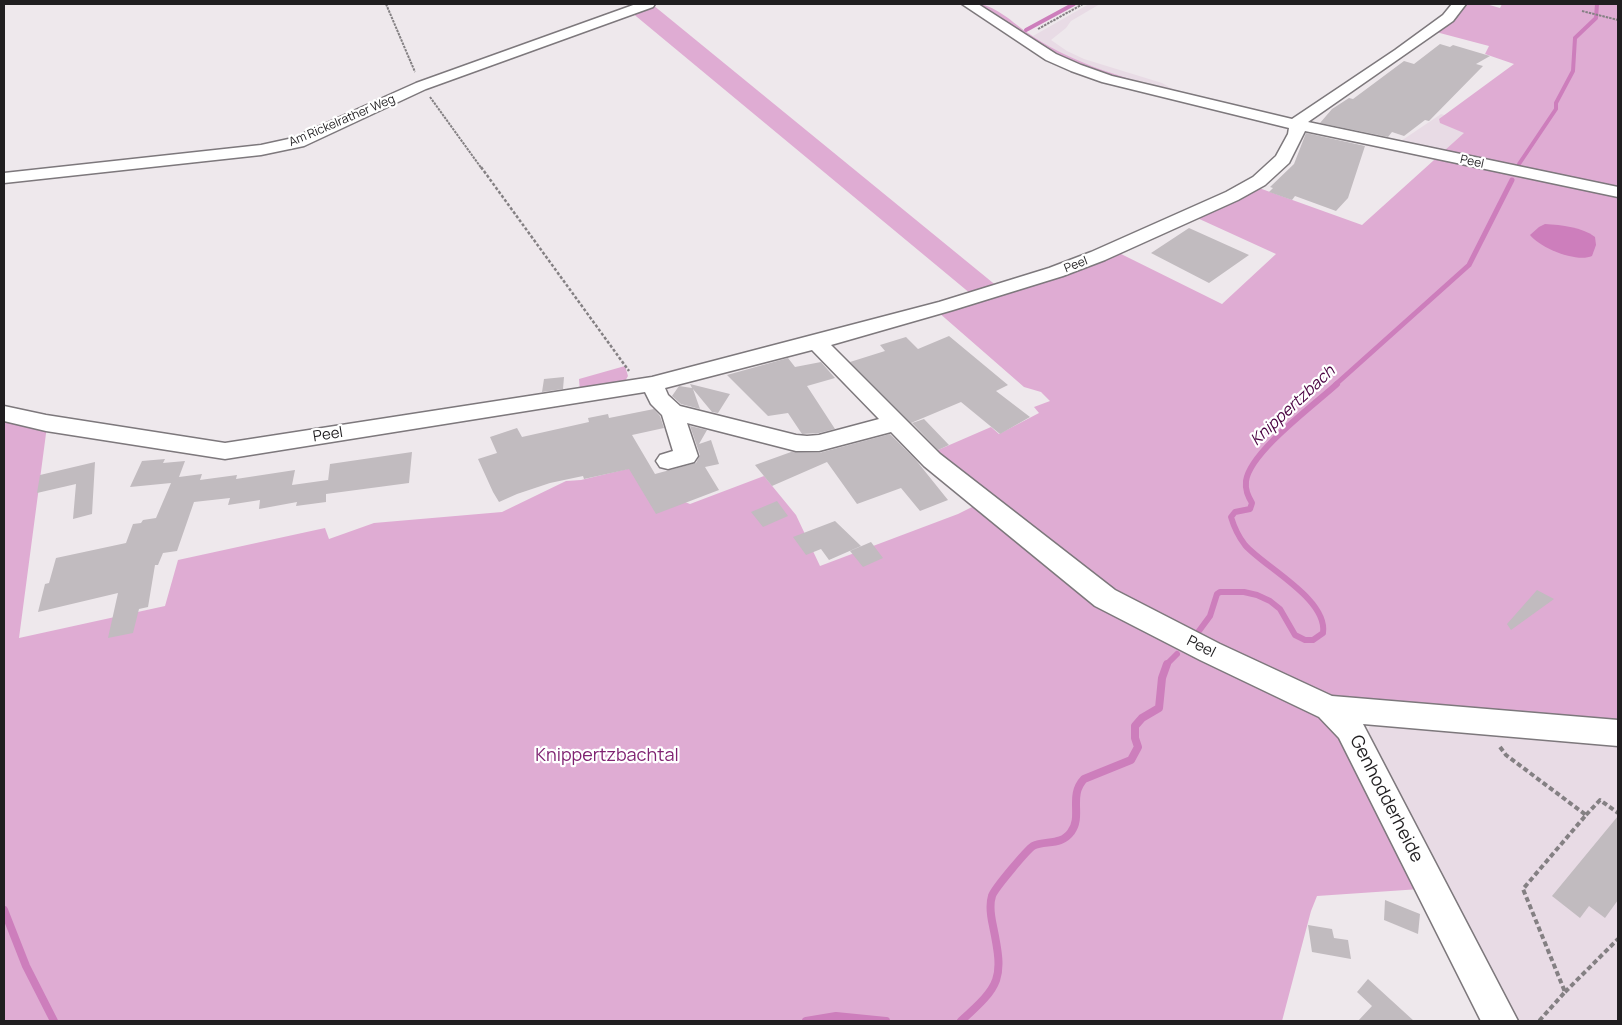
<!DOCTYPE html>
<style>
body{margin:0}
#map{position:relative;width:1622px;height:1025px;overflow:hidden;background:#eee8ec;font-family:Manrope,sans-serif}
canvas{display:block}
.frame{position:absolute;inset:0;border:5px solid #201e20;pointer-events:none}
</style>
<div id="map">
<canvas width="1622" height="1025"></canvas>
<div class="frame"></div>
</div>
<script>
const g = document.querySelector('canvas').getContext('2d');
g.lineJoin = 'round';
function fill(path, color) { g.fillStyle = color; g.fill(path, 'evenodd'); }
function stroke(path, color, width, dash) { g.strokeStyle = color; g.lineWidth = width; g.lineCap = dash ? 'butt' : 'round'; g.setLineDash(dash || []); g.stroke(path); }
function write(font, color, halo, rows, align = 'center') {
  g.font = font + ' Manrope,sans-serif'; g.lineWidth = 4.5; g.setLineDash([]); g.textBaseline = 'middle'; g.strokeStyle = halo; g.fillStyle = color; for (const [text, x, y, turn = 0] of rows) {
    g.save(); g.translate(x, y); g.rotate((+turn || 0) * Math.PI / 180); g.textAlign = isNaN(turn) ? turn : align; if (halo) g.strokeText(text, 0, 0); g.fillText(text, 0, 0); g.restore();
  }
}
fill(new Path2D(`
 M 1089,4 L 1100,4 L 1071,21 L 1066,28 L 1051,40 L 1067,51 L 1084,59 L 1162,83 L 1178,92 L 1091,68 L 1050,47 L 1033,36 Z
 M 1441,114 L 1485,128 L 1468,156 L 1398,143 Z
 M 1371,722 L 1618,741 L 1618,1021 L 1512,1021 L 1368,731 Z`), '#e8dbe5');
fill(new Path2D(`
 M 976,4 C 993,4 1010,20 1025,31 C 1068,62 1118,76 1168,90 L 1109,76 L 1067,61 Z
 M 1465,4 L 1486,4 L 1500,8 L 1502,4 L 1618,4 L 1618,722 L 1365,701 L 1356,755 L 1420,889 L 1317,896 L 1311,911 L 1282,1021 L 4,1021 L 4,417 L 46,423 L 47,426 L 19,638 L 165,606 L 178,560 L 325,528 L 329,539 L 374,523 L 502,512 L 566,481 L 581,480 L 631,468 L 645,486 L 690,504 L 764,476 L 796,515 L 820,566 L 958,514 L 978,504 L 931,453 L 991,427 L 999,434 L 1039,413 L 1034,407 L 1050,401 L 1041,392 L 1024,387 L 938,312 L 1117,252 L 1222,304 L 1276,254 L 1195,217 L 1259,188 L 1362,225 L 1464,133 L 1440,123 L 1439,119 L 1514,64 L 1485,54 L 1489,46 L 1436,32 L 1452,21 Z
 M 653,5 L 998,287 L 971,294 L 631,12 Z
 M 625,366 L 628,376 L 624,383 L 580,392 L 579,379 Z`), '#dfacd3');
fill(new Path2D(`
 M 1545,224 C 1562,225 1582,227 1595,237 L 1596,245 L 1592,256 C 1577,263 1540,248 1530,235 L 1539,227 Z`), '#cd7ebc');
stroke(new Path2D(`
 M 1026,30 L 1074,4
 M 1519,164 L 1556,109 L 1556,103 L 1573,71 L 1575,38 L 1596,18 L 1597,4`), '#cd7ebc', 4);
stroke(new Path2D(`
 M 1335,385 L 1469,265 L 1512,180`), '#cd7ebc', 5);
stroke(new Path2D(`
 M 1196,635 L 1210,616 L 1217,594 L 1220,592 L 1244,592 L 1257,595 L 1270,601 L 1280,609 L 1295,635 L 1305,640 L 1313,640 L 1323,633 C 1328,599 1264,567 1245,545 C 1238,536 1234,527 1231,517 L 1235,512 L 1250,509 L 1252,503 C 1248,496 1245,490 1246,481 C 1250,452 1314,405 1337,384
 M 1166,665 L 1177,654`), '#cd7ebc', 6);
stroke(new Path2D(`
 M 4,910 L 26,966 L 54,1021
 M 806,1021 L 836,1016 L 886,1021
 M 961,1021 C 1001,985 1004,979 993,926 C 991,917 989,905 992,896 C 994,889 1027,850 1033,846 C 1045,840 1061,846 1071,832 C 1083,816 1068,796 1084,779 L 1131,760 L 1138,747 L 1135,738 L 1135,726 L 1142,718 L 1159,708 L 1162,678 L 1167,664`), '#cd7ebc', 8);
fill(new Path2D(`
 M 1440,44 L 1450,47 L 1453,45 L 1490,56 L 1476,64 L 1483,66 L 1429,121 L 1425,120 L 1404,136 L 1392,132 L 1388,137 L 1320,123 L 1332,109 L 1349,98 L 1353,99 L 1404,61 L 1414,64 Z
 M 1306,133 L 1365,146 L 1348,198 L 1336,211 L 1295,196 L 1292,200 L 1269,192 L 1273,188 L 1270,187 L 1294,164 Z
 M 1189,228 L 1249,255 L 1209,283 L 1151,253 Z
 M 949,336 L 1008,385 L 996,391 L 1030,417 L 1000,434 L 961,402 L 911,423 L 850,362 L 885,351 L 880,345 L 906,337 L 918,349 Z
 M 788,358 L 795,367 L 821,362 L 835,378 L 807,386 L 835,429 L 819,433 L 802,434 L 788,413 L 768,416 L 727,375 Z
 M 564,377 L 563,389 L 542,392 L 544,379 Z
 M 690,384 L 730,394 L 718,413 L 712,412 L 693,389 L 700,409 L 681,404 L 672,396 L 679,386 L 692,388 Z
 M 654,409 L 660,416 L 664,428 L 632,435 L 655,474 L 696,463 L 700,455 L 690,426 L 707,430 L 699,444 L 711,440 L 719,464 L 705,467 L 719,490 L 656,514 L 629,469 L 584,479 L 583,476 L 550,483 L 517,494 L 499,502 L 493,492 L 478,459 L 497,453 L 490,437 L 517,428 L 522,437 L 589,422 L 588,418 L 608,414 L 609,418 Z
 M 924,419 L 949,445 L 938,450 L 912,423 Z
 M 890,434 L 915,459 L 948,500 L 920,511 L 901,488 L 857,504 L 827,462 L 772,486 L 755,465 L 791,452 L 819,453 Z
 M 412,452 L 409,483 L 326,494 L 326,502 L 296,506 L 297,502 L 259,509 L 260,500 L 228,505 L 230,498 L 194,502 L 177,551 L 163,553 L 158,565 L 155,565 L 148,607 L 139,609 L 133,633 L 108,638 L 118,593 L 38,612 L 45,584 L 49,583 L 56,558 L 126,543 L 133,524 L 141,523 L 143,520 L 156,518 L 171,483 L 130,487 L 142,461 L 165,459 L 163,463 L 185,461 L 179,477 L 202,474 L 200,480 L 237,475 L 236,479 L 295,470 L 292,485 L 328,480 L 328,481 L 330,464 Z
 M 95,462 L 92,514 L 73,519 L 76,484 L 37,493 L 40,475 Z
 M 777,501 L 788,516 L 763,527 L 751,512 Z
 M 835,521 L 861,546 L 829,560 L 821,549 L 806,555 L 793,537 Z
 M 871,542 L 883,558 L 863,567 L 850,551 Z
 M 1537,590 L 1554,599 L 1511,630 L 1507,624 Z
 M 1618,816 L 1618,900 L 1605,918 L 1589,906 L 1580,918 L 1552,896 Z
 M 1385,900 L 1420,914 L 1418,934 L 1384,920 Z
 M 1308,925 L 1332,929 L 1334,938 L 1348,940 L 1351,959 L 1312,952 Z
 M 1368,979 L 1414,1021 L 1358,1021 L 1372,1006 L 1357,992 Z`), '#c1bbbf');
const minor = new Path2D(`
 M 636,4 L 655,4 L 653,7 L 426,89 L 304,146 L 261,155 L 4,183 L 4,173 L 261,145 L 293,138 L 416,83 Z
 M 962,4 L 978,4 L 1056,54 L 1081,65 L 1112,76 L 1292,119 L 1395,50 L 1443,15 L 1452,4 L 1466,4 L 1453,21 L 1308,122 L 1618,187 L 1618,197 L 1305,131 L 1289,163 L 1265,185 L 1238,200 L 1105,260 L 1063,276 L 953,310 L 831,345 L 940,454 L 1115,590 L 1220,644 L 1332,696 L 1618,720 L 1618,746 L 1363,724 L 1518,1021 L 1481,1021 L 1339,738 L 1319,717 L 1200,660 L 1095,606 L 924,466 L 891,432 L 819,451 L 796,451 L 687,423 L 698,456 L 694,462 L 668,469 L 660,467 L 656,461 L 660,455 L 673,451 L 662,415 L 651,404 L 645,392 L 225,459 L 46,431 L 4,421 L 4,406 L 46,415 L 225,443 L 652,377 L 939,302 L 1049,268 L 1091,252 L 1226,192 L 1253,177 L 1276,156 L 1288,134 L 1289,128 L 1102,82 L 1071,71 L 1046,60 ZM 812,350 L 879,419 L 819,435 L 807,436 L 796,435 L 680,406 L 668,395 L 665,388 Z`);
stroke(minor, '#7d787c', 3);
stroke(new Path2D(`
 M 386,4 L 415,72
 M 1582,11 L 1618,20
 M 1038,29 L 1083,4
 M 430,97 L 482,169`), '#848083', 2, [2.5, 1]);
stroke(new Path2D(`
 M 481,167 L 629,371`), '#848083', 2.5, [3, 2]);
stroke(new Path2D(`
 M 1500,747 L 1506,755 L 1586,815 L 1523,889 L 1565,992 L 1539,1021
 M 1586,815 L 1600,800 L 1618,813
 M 1565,992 L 1618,939`), '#848083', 4, [5, 3]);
fill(minor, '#fff');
write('12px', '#201e20', '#fff', [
 ["Am Rickelrather Weg",342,121,-23],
 ["Peel",1472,162,12],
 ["Peel",1076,265,-21]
]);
write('15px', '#201e20', '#fff', [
 ["Peel",328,435,-9],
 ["Peel",1201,647,27]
]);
write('italic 16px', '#4a0141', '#fff', [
 ["Knippertzbach",1293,406,-43]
]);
write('18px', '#7f2271', '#fff', [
 ["Knippertzbachtal",607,756]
]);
write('18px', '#201e20', '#fff', [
 ["Genhodderheide",1386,799,63]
]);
</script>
